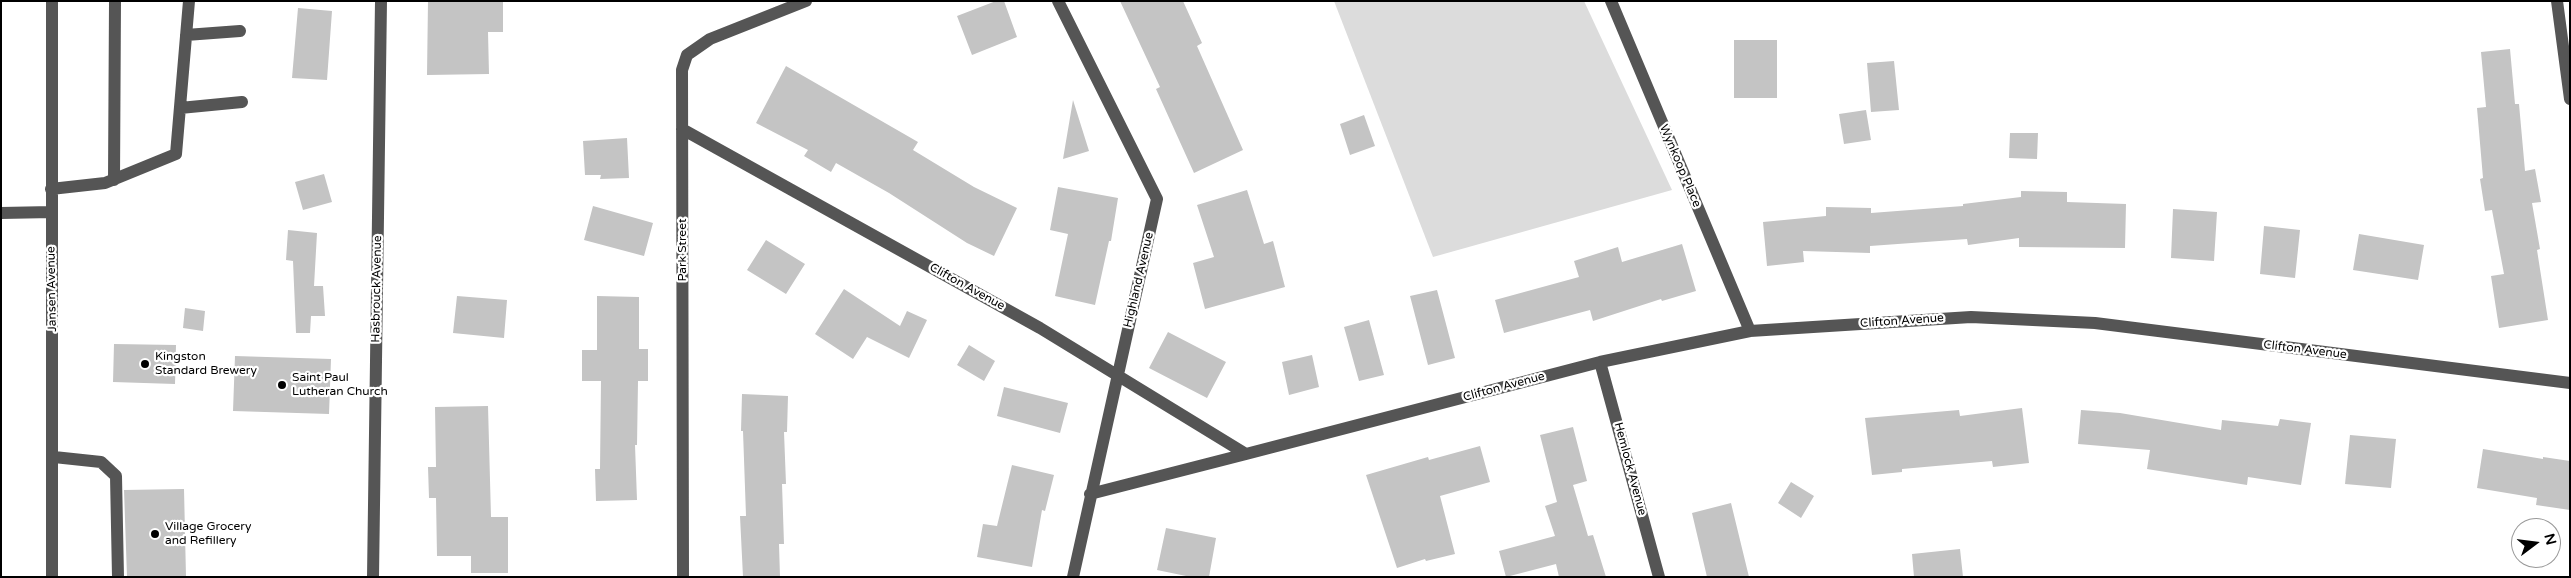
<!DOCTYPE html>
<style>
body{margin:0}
#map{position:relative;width:2571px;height:578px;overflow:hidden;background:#fff;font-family:"Varela Round",sans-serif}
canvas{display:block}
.frame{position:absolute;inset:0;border:2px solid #000;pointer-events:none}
.north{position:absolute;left:2511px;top:518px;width:50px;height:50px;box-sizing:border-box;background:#fff;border:1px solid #999;border-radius:50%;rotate:75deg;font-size:14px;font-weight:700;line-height:20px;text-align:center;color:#000}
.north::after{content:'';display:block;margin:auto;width:18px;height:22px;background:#000;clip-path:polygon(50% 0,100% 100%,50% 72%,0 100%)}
</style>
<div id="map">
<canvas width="2571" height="578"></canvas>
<div class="frame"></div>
<div class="north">N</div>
</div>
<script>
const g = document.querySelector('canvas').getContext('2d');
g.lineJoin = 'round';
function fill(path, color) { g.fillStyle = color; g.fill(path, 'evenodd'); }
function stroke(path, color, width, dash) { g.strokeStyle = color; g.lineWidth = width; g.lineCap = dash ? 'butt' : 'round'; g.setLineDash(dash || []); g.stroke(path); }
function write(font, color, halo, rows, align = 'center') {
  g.font = font + ' "Varela Round",sans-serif'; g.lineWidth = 4.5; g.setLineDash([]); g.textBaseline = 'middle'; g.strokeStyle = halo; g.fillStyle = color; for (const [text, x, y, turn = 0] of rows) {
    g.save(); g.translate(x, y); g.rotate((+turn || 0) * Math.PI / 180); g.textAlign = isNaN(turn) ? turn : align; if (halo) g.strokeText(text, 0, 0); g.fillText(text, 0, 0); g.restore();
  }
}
fill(new Path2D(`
 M 1334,1 L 1584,1 L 1672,190 L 1433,257 Z`), '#dcdcdc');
fill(new Path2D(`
 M 428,1 L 503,1 L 503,32 L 488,32 L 489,74 L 427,75 Z
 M 996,1 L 1004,1 L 1017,37 L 972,55 L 957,16 Z
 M 1120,1 L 1183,1 L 1202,43 L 1197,46 L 1243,150 L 1194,173 L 1156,89 L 1160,87 Z
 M 298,8 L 332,11 L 327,80 L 292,78 Z
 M 1734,40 L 1777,40 L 1777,98 L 1734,98 Z
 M 2510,49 L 2515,104 L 2519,104 L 2525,171 L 2535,169 L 2541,202 L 2532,203 L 2540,249 L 2537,250 L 2548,320 L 2499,328 L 2491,276 L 2504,274 L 2492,210 L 2485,211 L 2480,179 L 2483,178 L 2477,108 L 2486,107 L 2481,52 Z
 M 1894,61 L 1899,110 L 1871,112 L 1867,63 Z
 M 786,66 L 918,142 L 913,150 L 974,187 L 1017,208 L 994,256 L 967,243 L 889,193 L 836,163 L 831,172 L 804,156 L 808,150 L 756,123 Z
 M 1073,100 L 1089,151 L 1063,159 Z
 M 1866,110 L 1871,140 L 1844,144 L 1839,114 Z
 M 1364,115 L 1375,146 L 1350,155 L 1340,124 Z
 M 2010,133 L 2038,133 L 2037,159 L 2009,158 Z
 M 627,138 L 629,178 L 600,179 L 601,175 L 585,175 L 583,141 Z
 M 324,174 L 332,202 L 303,210 L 295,182 Z
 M 1058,187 L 1118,198 L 1111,241 L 1109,241 L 1095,305 L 1055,296 L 1068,234 L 1050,230 Z
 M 1247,190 L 1264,244 L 1273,241 L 1285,287 L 1205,309 L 1193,263 L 1214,257 L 1197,205 Z
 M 2021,191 L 2067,192 L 2067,202 L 2126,204 L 2125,248 L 2019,247 L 2019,238 L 1968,245 L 1967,239 L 1870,246 L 1870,253 L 1803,251 L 1804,262 L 1767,266 L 1763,222 L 1826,216 L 1826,207 L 1871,208 L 1871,213 L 1963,206 L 1963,204 L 2021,197 Z
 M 593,206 L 653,223 L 644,256 L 584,240 Z
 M 2173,209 L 2217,212 L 2214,261 L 2171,258 Z
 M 2264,226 L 2300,230 L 2295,278 L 2260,274 Z
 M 288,230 L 317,233 L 314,286 L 323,286 L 325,316 L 311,316 L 310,333 L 296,333 L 293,261 L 286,260 Z
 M 2359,234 L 2424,245 L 2418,280 L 2353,270 Z
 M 766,240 L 805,264 L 786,294 L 747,270 Z
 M 1682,244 L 1696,291 L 1662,301 L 1661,299 L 1593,321 L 1590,310 L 1504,333 L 1495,300 L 1579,277 L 1574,261 L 1618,247 L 1622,262 Z
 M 844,289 L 900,326 L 907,311 L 927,320 L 909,358 L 867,337 L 853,359 L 815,334 Z
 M 1437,290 L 1455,358 L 1428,365 L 1410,296 Z
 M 457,296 L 507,300 L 504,338 L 453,333 Z
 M 597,296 L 639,297 L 639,349 L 648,349 L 648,381 L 638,381 L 637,445 L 635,445 L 637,500 L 596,501 L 595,469 L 600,469 L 601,381 L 582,381 L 582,350 L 597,350 Z
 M 185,308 L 205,311 L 203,331 L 183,328 Z
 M 1369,320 L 1384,375 L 1359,381 L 1344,327 Z
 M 1168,332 L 1226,362 L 1207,398 L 1149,368 Z
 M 114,344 L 176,345 L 175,384 L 113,382 Z
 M 969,345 L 995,361 L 984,381 L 957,365 Z
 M 1312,355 L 1319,387 L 1289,395 L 1282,362 Z
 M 235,356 L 331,359 L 329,414 L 233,411 Z
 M 1004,387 L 1068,403 L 1060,433 L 997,416 Z
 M 742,394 L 788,396 L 787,432 L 784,432 L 786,484 L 782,484 L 784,544 L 779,544 L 780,577 L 743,577 L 740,516 L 746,516 L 743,431 L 741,431 Z
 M 488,406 L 491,517 L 508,517 L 508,573 L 471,573 L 471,556 L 437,556 L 436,498 L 429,498 L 428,467 L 436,467 L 435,407 Z
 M 2022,408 L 2029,463 L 1993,467 L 1992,461 L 1902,469 L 1902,472 L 1872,475 L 1865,418 L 1959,410 L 1960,416 Z
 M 2081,410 L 2120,413 L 2221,430 L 2222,420 L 2278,426 L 2280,419 L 2311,423 L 2301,485 L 2248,477 L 2247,485 L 2147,469 L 2150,450 L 2078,444 Z
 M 1573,427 L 1587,481 L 1573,485 L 1588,536 L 1593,535 L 1606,577 L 1559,577 L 1556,564 L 1506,577 L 1499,551 L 1555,536 L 1545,506 L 1557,502 L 1540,435 Z
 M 2350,435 L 2396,439 L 2391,488 L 2345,484 Z
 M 1480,446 L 1490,482 L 1440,496 L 1455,554 L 1426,561 L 1425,559 L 1397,568 L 1366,475 L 1428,457 L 1429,460 Z
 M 2483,449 L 2543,459 L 2543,457 L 2570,461 L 2570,510 L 2536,505 L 2537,498 L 2477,488 Z
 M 1012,465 L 1054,475 L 1045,511 L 1042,510 L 1032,567 L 977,557 L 983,524 L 997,526 Z
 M 1791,482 L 1814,496 L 1801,518 L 1778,503 Z
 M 184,489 L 186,577 L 127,577 L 124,490 Z
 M 1731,503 L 1749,577 L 1707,577 L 1692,513 Z
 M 1166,528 L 1216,538 L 1209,577 L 1191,577 L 1157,570 Z
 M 1960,549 L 1963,577 L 1914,577 L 1912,554 Z`), '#c4c4c4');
stroke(new Path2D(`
 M 52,1 L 52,577
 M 1058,1 L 1157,199 L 1073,577
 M 1611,1 L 1750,331
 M 2557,1 L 2570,99
 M 186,35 L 240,31
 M 180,108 L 242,102
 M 682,129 L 1040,328 L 1246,454 L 1600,362 L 1750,331 L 1971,317 L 2095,323 L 2570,383
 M 114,180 L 115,1
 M 51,189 L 105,183 L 176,154 L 189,1
 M 1,213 L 52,212
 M 1600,362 L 1659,577
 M 54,457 L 101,462 L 116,476 L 118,577
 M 1090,494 L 1246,454
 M 373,577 L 381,1
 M 683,577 L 682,70 L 687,55 L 710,39 L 806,1`), '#555', 12);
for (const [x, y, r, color] of [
 [145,364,5,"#000"],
 [282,385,5,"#000"],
 [155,534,5,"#000"]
]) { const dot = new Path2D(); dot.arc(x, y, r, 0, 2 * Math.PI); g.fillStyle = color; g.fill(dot); stroke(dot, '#fff', 2); }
write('12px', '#000', '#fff', [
 ["Wynkoop Place",1680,166,67],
 ["Park Street",683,250,-90],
 ["Highland Avenue",1139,280,-77],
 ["Clifton Avenue",967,287,29],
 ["Jansen Avenue",52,289,-91],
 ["Hasbrouck Avenue",377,289,-89],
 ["Clifton Avenue",1902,321,-4],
 ["Clifton Avenue",2305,350,7],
 ["Clifton Avenue",1504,387,-15],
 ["Hemlock Avenue",1630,469,75]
]);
write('12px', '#000', '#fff', [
 ["Kingston",155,357],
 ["Standard Brewery",155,371],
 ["Saint Paul",292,378],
 ["Lutheran Church",292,392],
 ["Village Grocery",165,527],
 ["and Refillery",165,541]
], 'left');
</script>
